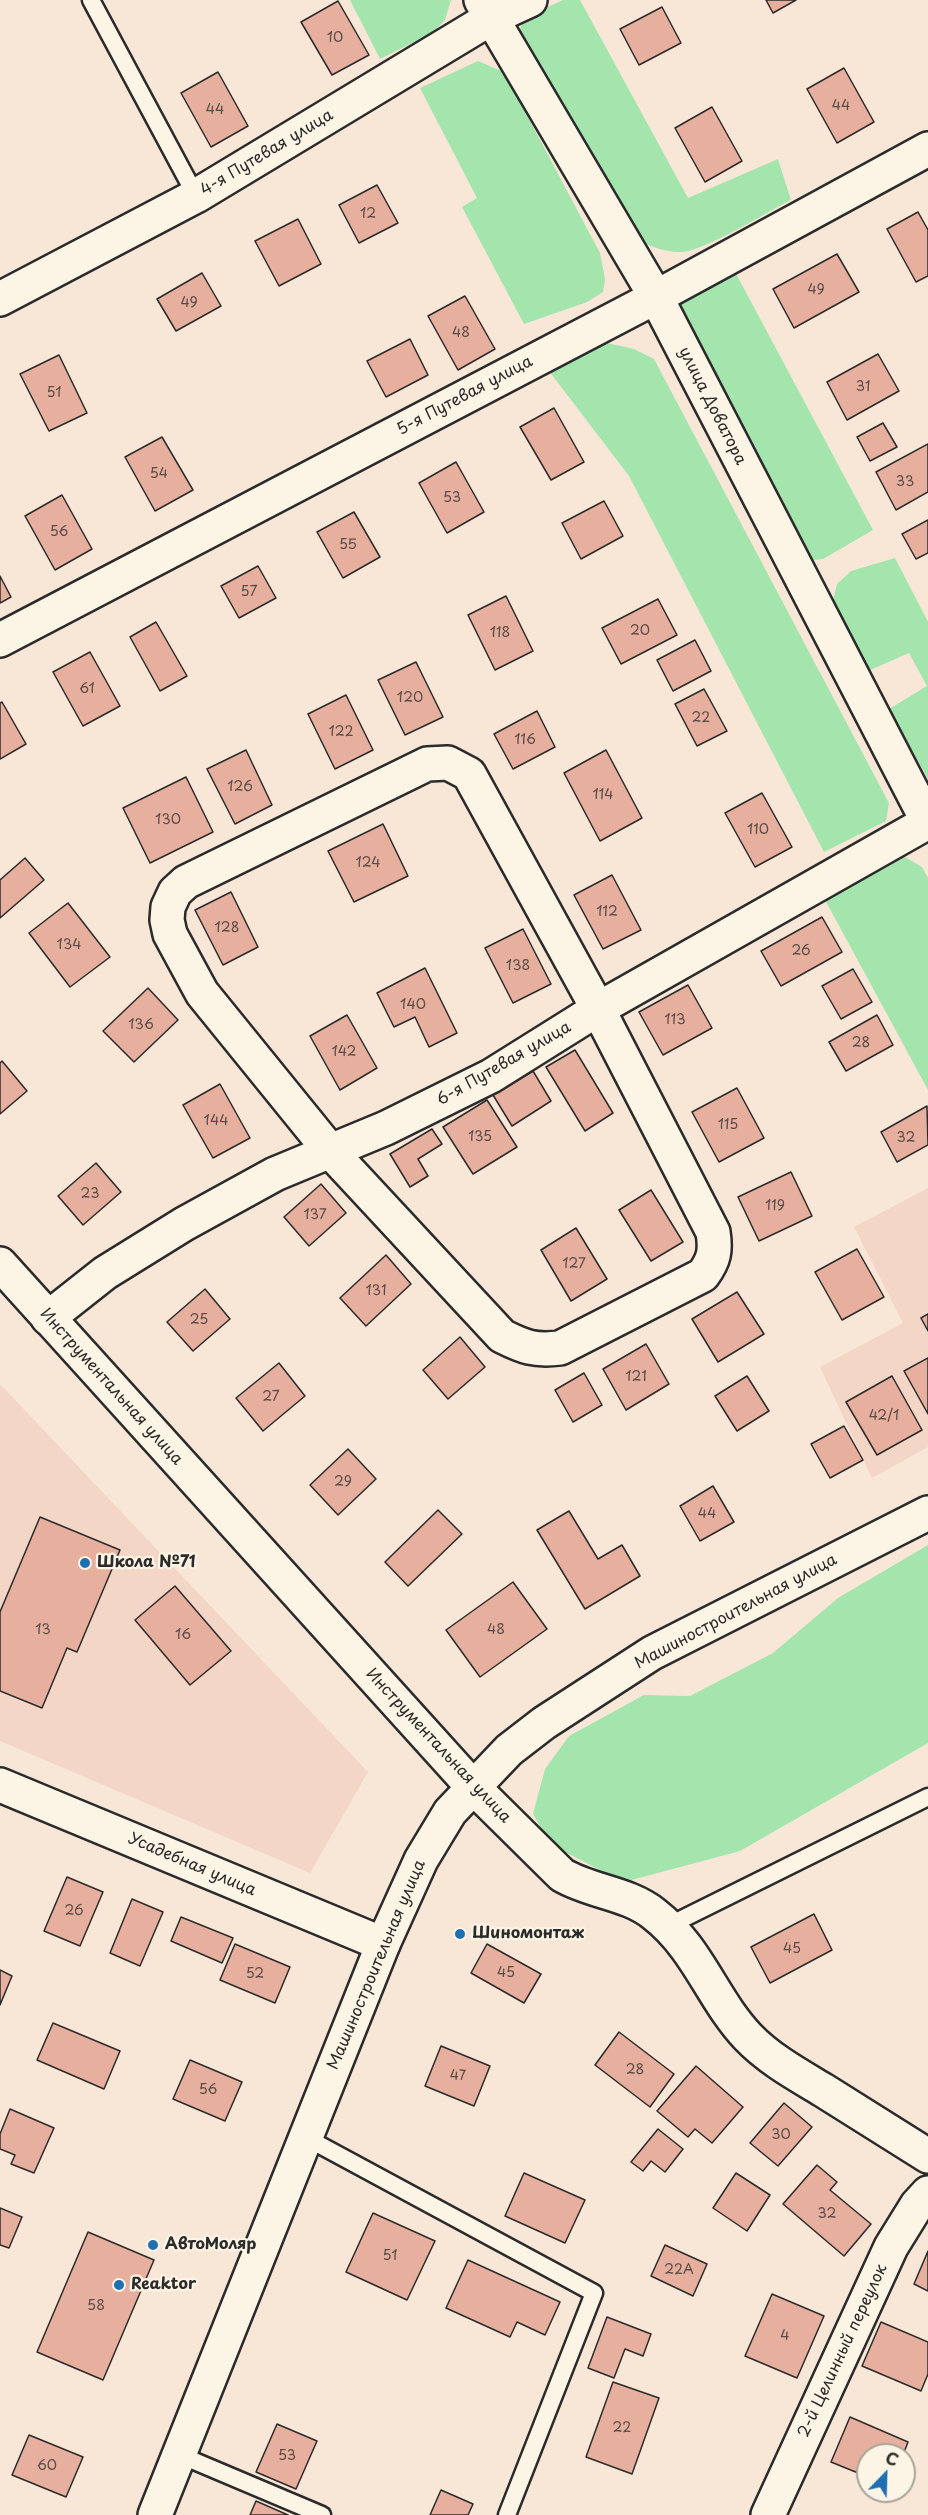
<!DOCTYPE html>
<meta charset="utf-8">
<style>
body{margin:0}
#map{position:relative;width:928px;height:2515px;overflow:hidden;background:#f8e7d7;font-family:"Playpen Sans",sans-serif}
canvas{display:block}
.north{position:absolute;left:856px;top:2443px;width:60px;height:60px;box-sizing:border-box;background:#fcf5e5;border:2px solid #a8a49b;border-radius:50%;rotate:23deg;font-size:16px;font-weight:700;line-height:24px;text-align:center;color:#2b2b2b}
.north::after{content:'';display:block;margin:auto;width:21px;height:27px;background:#1f6fb2;clip-path:polygon(50% 0,100% 100%,50% 72%,0 100%)}
</style>
<div id="map">
<canvas width="928" height="2515"></canvas>
<div class="north">С</div>
</div>
<script>
const g = document.querySelector('canvas').getContext('2d');
g.lineJoin = 'round';
function fill(path, color) { g.fillStyle = color; g.fill(path, 'evenodd'); }
function stroke(path, color, width, dash) { g.strokeStyle = color; g.lineWidth = width; g.lineCap = dash ? 'butt' : 'round'; g.setLineDash(dash || []); g.stroke(path); }
function write(font, color, halo, rows, align = 'center') {
  g.font = font + ' "Playpen Sans",sans-serif'; g.lineWidth = 4.5; g.setLineDash([]); g.textBaseline = 'middle'; g.strokeStyle = halo; g.fillStyle = color; for (const [text, x, y, turn = 0] of rows) {
    g.save(); g.translate(x, y); g.rotate((+turn || 0) * Math.PI / 180); g.textAlign = isNaN(turn) ? turn : align; if (halo) g.strokeText(text, 0, 0); g.fillText(text, 0, 0); g.restore();
  }
}
fill(new Path2D(`
 M 928,1188 L 928,1447 L 872,1478 L 820,1367 L 903,1323 L 854,1227 Z
 M 0,1384 L 368,1772 L 310,1873 L 0,1741 Z`), '#f3d6c6');
fill(new Path2D(`
 M 350,0 L 451,0 L 445,20 L 432,33 L 380,59 Z
 M 563,0 L 580,0 L 688,198 L 778,159 L 791,200 C 767,212 706,250 682,252 C 665,253 649,245 633,239 L 518,32 L 526,17 Z
 M 478,61 L 504,72 L 600,253 L 605,279 L 603,292 L 587,302 L 524,324 L 462,207 L 477,198 L 420,88 Z
 M 734,270 L 873,530 L 823,559 L 805,561 L 677,307 L 687,292 Z
 M 598,341 L 634,349 L 654,359 L 889,803 L 886,821 L 824,852 L 629,476 L 549,371 Z
 M 895,558 L 928,622 L 928,779 L 889,709 L 927,686 L 909,653 L 868,671 L 832,604 L 837,584 L 851,571 Z
 M 900,854 L 922,867 L 928,878 L 928,1090 L 824,898 Z
 M 928,1545 L 928,1743 L 740,1851 L 624,1882 L 551,1845 L 533,1814 L 545,1769 L 569,1736 L 644,1695 L 690,1696 L 773,1653 L 838,1598 Z`), '#a4e4ad');
const building = new Path2D(`
 M 766,0 L 796,0 L 773,13 Z
 M 338,1 L 369,55 L 332,75 L 301,22 Z
 M 662,7 L 681,43 L 639,65 L 620,29 Z
 M 844,68 L 874,122 L 837,143 L 807,89 Z
 M 218,72 L 248,126 L 211,147 L 181,93 Z
 M 712,107 L 742,161 L 705,182 L 675,128 Z
 M 377,185 L 398,223 L 359,243 L 339,205 Z
 M 918,212 L 928,230 L 928,276 L 916,282 L 887,229 Z
 M 298,219 L 321,264 L 279,286 L 255,241 Z
 M 837,254 L 859,292 L 794,328 L 773,289 Z
 M 202,273 L 221,306 L 176,331 L 157,299 Z
 M 465,296 L 495,349 L 458,370 L 428,316 Z
 M 410,339 L 428,375 L 386,397 L 367,361 Z
 M 878,354 L 899,391 L 847,420 L 827,382 Z
 M 59,355 L 87,413 L 49,431 L 20,374 Z
 M 554,408 L 584,462 L 551,480 L 520,427 Z
 M 883,423 L 897,447 L 870,461 L 857,437 Z
 M 162,437 L 193,490 L 155,511 L 125,457 Z
 M 928,444 L 928,492 L 896,510 L 876,472 Z
 M 456,462 L 484,512 L 447,533 L 419,483 Z
 M 62,495 L 92,549 L 55,570 L 25,516 Z
 M 604,501 L 623,536 L 581,559 L 562,523 Z
 M 354,512 L 380,557 L 343,578 L 317,532 Z
 M 928,520 L 928,553 L 916,559 L 902,534 Z
 M 258,566 L 276,598 L 239,618 L 221,586 Z
 M 0,576 L 11,597 L 0,603 Z
 M 506,596 L 533,651 L 495,670 L 468,615 Z
 M 658,599 L 677,635 L 621,664 L 602,628 Z
 M 156,622 L 187,676 L 160,691 L 130,637 Z
 M 695,640 L 711,671 L 673,691 L 657,660 Z
 M 90,652 L 120,706 L 83,726 L 53,672 Z
 M 416,662 L 443,717 L 405,735 L 378,680 Z
 M 704,689 L 727,731 L 697,746 L 675,704 Z
 M 346,695 L 373,750 L 335,769 L 308,714 Z
 M 2,702 L 26,744 L 0,759 L 0,703 Z
 M 537,711 L 555,747 L 513,769 L 494,734 Z
 M 246,750 L 272,805 L 235,824 L 207,769 Z
 M 606,750 L 642,818 L 600,841 L 564,773 Z
 M 186,777 L 213,832 L 150,863 L 123,808 Z
 M 762,793 L 792,847 L 755,867 L 725,813 Z
 M 383,824 L 408,876 L 354,902 L 328,851 Z
 M 25,858 L 44,880 L 0,918 L 0,880 Z
 M 612,875 L 641,930 L 603,949 L 574,895 Z
 M 231,892 L 258,947 L 223,965 L 195,910 Z
 M 68,903 L 110,957 L 70,987 L 29,933 Z
 M 822,917 L 842,952 L 781,986 L 761,951 Z
 M 523,929 L 551,984 L 513,1003 L 485,948 Z
 M 425,968 L 457,1033 L 429,1047 L 415,1017 L 394,1027 L 377,993 Z
 M 853,969 L 872,1002 L 841,1019 L 822,986 Z
 M 688,985 L 712,1028 L 663,1055 L 639,1012 Z
 M 148,988 L 178,1020 L 134,1062 L 103,1031 Z
 M 347,1015 L 377,1068 L 340,1090 L 310,1036 Z
 M 877,1015 L 893,1045 L 846,1071 L 829,1042 Z
 M 575,1050 L 613,1113 L 585,1131 L 546,1067 Z
 M 2,1061 L 27,1091 L 0,1114 L 0,1063 Z
 M 533,1071 L 551,1101 L 512,1126 L 493,1095 Z
 M 220,1084 L 250,1138 L 213,1158 L 183,1105 Z
 M 737,1088 L 764,1138 L 719,1162 L 692,1112 Z
 M 487,1100 L 517,1147 L 473,1174 L 443,1127 Z
 M 927,1106 L 928,1145 L 897,1162 L 881,1132 Z
 M 432,1129 L 442,1144 L 418,1159 L 428,1176 L 410,1187 L 390,1154 Z
 M 96,1163 L 121,1192 L 83,1225 L 58,1196 Z
 M 791,1172 L 812,1216 L 759,1241 L 738,1197 Z
 M 321,1184 L 346,1213 L 309,1246 L 284,1217 Z
 M 651,1190 L 683,1242 L 651,1261 L 619,1210 Z
 M 576,1228 L 607,1279 L 571,1301 L 541,1250 Z
 M 857,1249 L 884,1297 L 842,1320 L 815,1272 Z
 M 386,1255 L 411,1284 L 366,1326 L 340,1298 Z
 M 205,1289 L 230,1319 L 193,1351 L 167,1322 Z
 M 737,1292 L 764,1334 L 718,1362 L 692,1319 Z
 M 928,1314 L 928,1331 L 921,1318 Z
 M 460,1337 L 485,1367 L 448,1399 L 423,1370 Z
 M 646,1344 L 669,1384 L 626,1410 L 603,1369 Z
 M 928,1358 L 928,1414 L 904,1371 Z
 M 279,1363 L 305,1396 L 263,1431 L 236,1398 Z
 M 584,1373 L 602,1405 L 573,1422 L 555,1390 Z
 M 747,1376 L 769,1411 L 737,1431 L 715,1396 Z
 M 892,1376 L 922,1430 L 877,1455 L 846,1402 Z
 M 844,1426 L 863,1460 L 830,1478 L 811,1444 Z
 M 348,1449 L 376,1479 L 338,1515 L 310,1485 Z
 M 713,1486 L 734,1522 L 700,1541 L 680,1506 Z
 M 438,1510 L 462,1534 L 408,1586 L 385,1562 Z
 M 569,1511 L 598,1559 L 622,1545 L 640,1576 L 585,1609 L 537,1530 Z
 M 40,1517 L 120,1550 L 77,1652 L 67,1648 L 42,1708 L 0,1691 L 0,1612 Z
 M 513,1582 L 547,1629 L 480,1677 L 446,1630 Z
 M 175,1586 L 231,1651 L 190,1685 L 135,1620 Z
 M 67,1877 L 103,1892 L 80,1946 L 44,1931 Z
 M 132,1899 L 163,1912 L 140,1966 L 110,1953 Z
 M 814,1914 L 832,1950 L 770,1983 L 751,1947 Z
 M 181,1917 L 233,1938 L 222,1963 L 171,1941 Z
 M 235,1944 L 290,1967 L 275,2003 L 220,1980 Z
 M 487,1944 L 541,1974 L 524,2003 L 471,1973 Z
 M 0,1970 L 12,1976 L 0,2005 Z
 M 53,2023 L 120,2051 L 104,2089 L 37,2060 Z
 M 619,2032 L 674,2074 L 650,2107 L 595,2065 Z
 M 441,2046 L 490,2066 L 474,2106 L 425,2086 Z
 M 190,2060 L 242,2082 L 225,2121 L 173,2099 Z
 M 696,2066 L 743,2107 L 712,2143 L 695,2129 L 688,2137 L 657,2111 Z
 M 784,2103 L 812,2127 L 778,2166 L 750,2143 Z
 M 10,2109 L 54,2128 L 34,2173 L 11,2164 L 15,2155 L 0,2149 L 0,2134 Z
 M 658,2129 L 683,2149 L 665,2172 L 651,2161 L 643,2171 L 631,2162 Z
 M 817,2165 L 837,2182 L 830,2190 L 871,2224 L 844,2256 L 783,2204 Z
 M 524,2173 L 585,2200 L 565,2243 L 505,2216 Z
 M 736,2173 L 770,2195 L 747,2231 L 713,2208 Z
 M 0,2208 L 22,2217 L 9,2248 L 0,2245 Z
 M 373,2213 L 435,2241 L 407,2300 L 346,2272 Z
 M 88,2232 L 154,2260 L 103,2380 L 37,2352 Z
 M 665,2245 L 707,2264 L 693,2296 L 651,2276 Z
 M 928,2251 L 928,2291 L 914,2284 Z
 M 468,2260 L 560,2302 L 545,2335 L 517,2322 L 510,2337 L 446,2308 Z
 M 772,2294 L 824,2316 L 797,2378 L 745,2356 Z
 M 607,2317 L 651,2334 L 643,2356 L 625,2349 L 614,2378 L 588,2368 Z
 M 881,2322 L 928,2342 L 928,2374 L 921,2391 L 862,2366 Z
 M 613,2382 L 659,2398 L 632,2474 L 586,2457 Z
 M 850,2417 L 908,2442 L 903,2455 L 868,2455 L 868,2477 L 831,2462 Z
 M 277,2424 L 317,2441 L 296,2489 L 256,2472 Z
 M 29,2435 L 83,2457 L 66,2497 L 12,2475 Z
 M 441,2490 L 473,2504 L 468,2515 L 430,2515 Z
 M 256,2501 L 288,2515 L 250,2515 Z`);
fill(building, '#e7af9d');
stroke(building, '#2b2b2b', 1.5);
const lane = new Path2D(`
 M 91,0 L 196,196
 M 668,1926 L 928,1797
 M 305,2137 L 594,2293 L 507,2515
 M 180,2455 L 322,2515`);
const street = new Path2D(`
 M 0,299 L 196,196 L 491,18 L 530,0
 M 0,640 L 656,297 L 928,149
 M 448,763 L 469,774 L 598,1009 L 713,1232 C 716,1251 714,1260 703,1275 L 560,1348 C 534,1351 524,1347 502,1336 L 331,1152 L 202,993 L 170,934 L 167,920 L 168,907 L 175,892 L 186,882 L 427,764 Z
 M 48,1318 L 105,1273 L 184,1224 L 275,1174 L 386,1128 L 491,1076 L 598,1009 L 928,822 L 656,297 L 481,0
 M 0,1785 L 383,1944
 M 472,1786 L 562,1875 C 591,1892 628,1893 654,1914 C 698,1948 712,1999 748,2037 C 769,2059 798,2075 823,2090 C 858,2112 893,2134 928,2156
 M 768,2515 L 891,2247 L 917,2205 L 928,2193`);
const secondary = new Path2D(`
 M 0,1264 L 472,1786`);
const primary = new Path2D(`
 M 155,2515 L 383,1944 L 421,1860 L 450,1812 L 509,1750 L 544,1723 L 652,1653 L 928,1513`);
stroke(lane, '#2b2b2b', 21);
stroke(street, '#2b2b2b', 38);
stroke(secondary, '#2b2b2b', 38);
stroke(primary, '#2b2b2b', 38);
stroke(lane, '#fcf5e5', 16);
stroke(street, '#fcf5e5', 33);
stroke(secondary, '#fcf5e5', 33);
stroke(primary, '#fcf5e5', 33);
for (const [x, y, r, color] of [
 [85,1563,6,"#1f6fb2"],
 [460,1934,6,"#1f6fb2"],
 [153,2245,6,"#1f6fb2"],
 [119,2285,6,"#1f6fb2"]
]) { const dot = new Path2D(); dot.arc(x, y, r, 0, 2 * Math.PI); g.fillStyle = color; g.fill(dot); stroke(dot, '#fcf5e5', 2); }
write('14px', '#5a4c48', null, [
 ["10",335,38],
 ["44",841,106],
 ["44",215,110],
 ["12",368,214],
 ["49",816,290],
 ["49",189,303],
 ["48",461,333],
 ["31",863,387],
 ["51",54,393],
 ["54",159,474],
 ["33",905,482],
 ["53",452,498],
 ["56",59,532],
 ["55",348,545],
 ["57",249,592],
 ["20",640,631],
 ["118",500,633],
 ["61",87,689],
 ["120",410,698],
 ["22",701,718],
 ["122",341,732],
 ["116",525,740],
 ["126",240,787],
 ["114",603,795],
 ["130",168,820],
 ["110",758,830],
 ["124",368,863],
 ["112",607,912],
 ["128",227,928],
 ["134",69,945],
 ["26",801,951],
 ["138",518,966],
 ["140",413,1005],
 ["113",675,1020],
 ["136",141,1025],
 ["28",861,1043],
 ["142",344,1052],
 ["144",216,1121],
 ["115",728,1125],
 ["135",480,1137],
 ["32",906,1138],
 ["23",90,1194],
 ["119",775,1206],
 ["137",315,1215],
 ["127",574,1264],
 ["131",376,1291],
 ["25",199,1320],
 ["121",636,1377],
 ["27",271,1397],
 ["42/1",884,1416],
 ["29",343,1482],
 ["44",707,1514],
 ["13",43,1630],
 ["48",496,1630],
 ["16",183,1635],
 ["26",74,1911],
 ["45",792,1949],
 ["45",506,1973],
 ["52",255,1974],
 ["28",635,2070],
 ["47",458,2076],
 ["56",208,2090],
 ["30",781,2135],
 ["32",827,2214],
 ["51",390,2256],
 ["22А",679,2270],
 ["58",96,2306],
 ["4",785,2336],
 ["22",622,2428],
 ["53",287,2456],
 ["60",47,2466]
]);
write('16px', '#2b2b2b', '#fcf5e5', [
 ["4-я Путевая улица",267,153,-31],
 ["5-я Путевая улица",465,396,-28],
 ["улица Доватора",712,406,63],
 ["6-я Путевая улица",504,1064,-30],
 ["Инструментальная улица",111,1387,48],
 ["Машиностроительная улица",736,1612,-28],
 ["Инструментальная улица",438,1746,47],
 ["Усадебная улица",192,1865,23],
 ["Машиностроительная улица",377,1965,-67],
 ["2-й Целинный переулок",843,2351,-65]
]);
write('bold 16px', '#2b2b2b', '#fcf5e5', [
 ["Школа №71",97,1563],
 ["Шиномонтаж",472,1934],
 ["АвтоМоляр",165,2245],
 ["Reaktor",131,2285]
], 'left');
</script>
